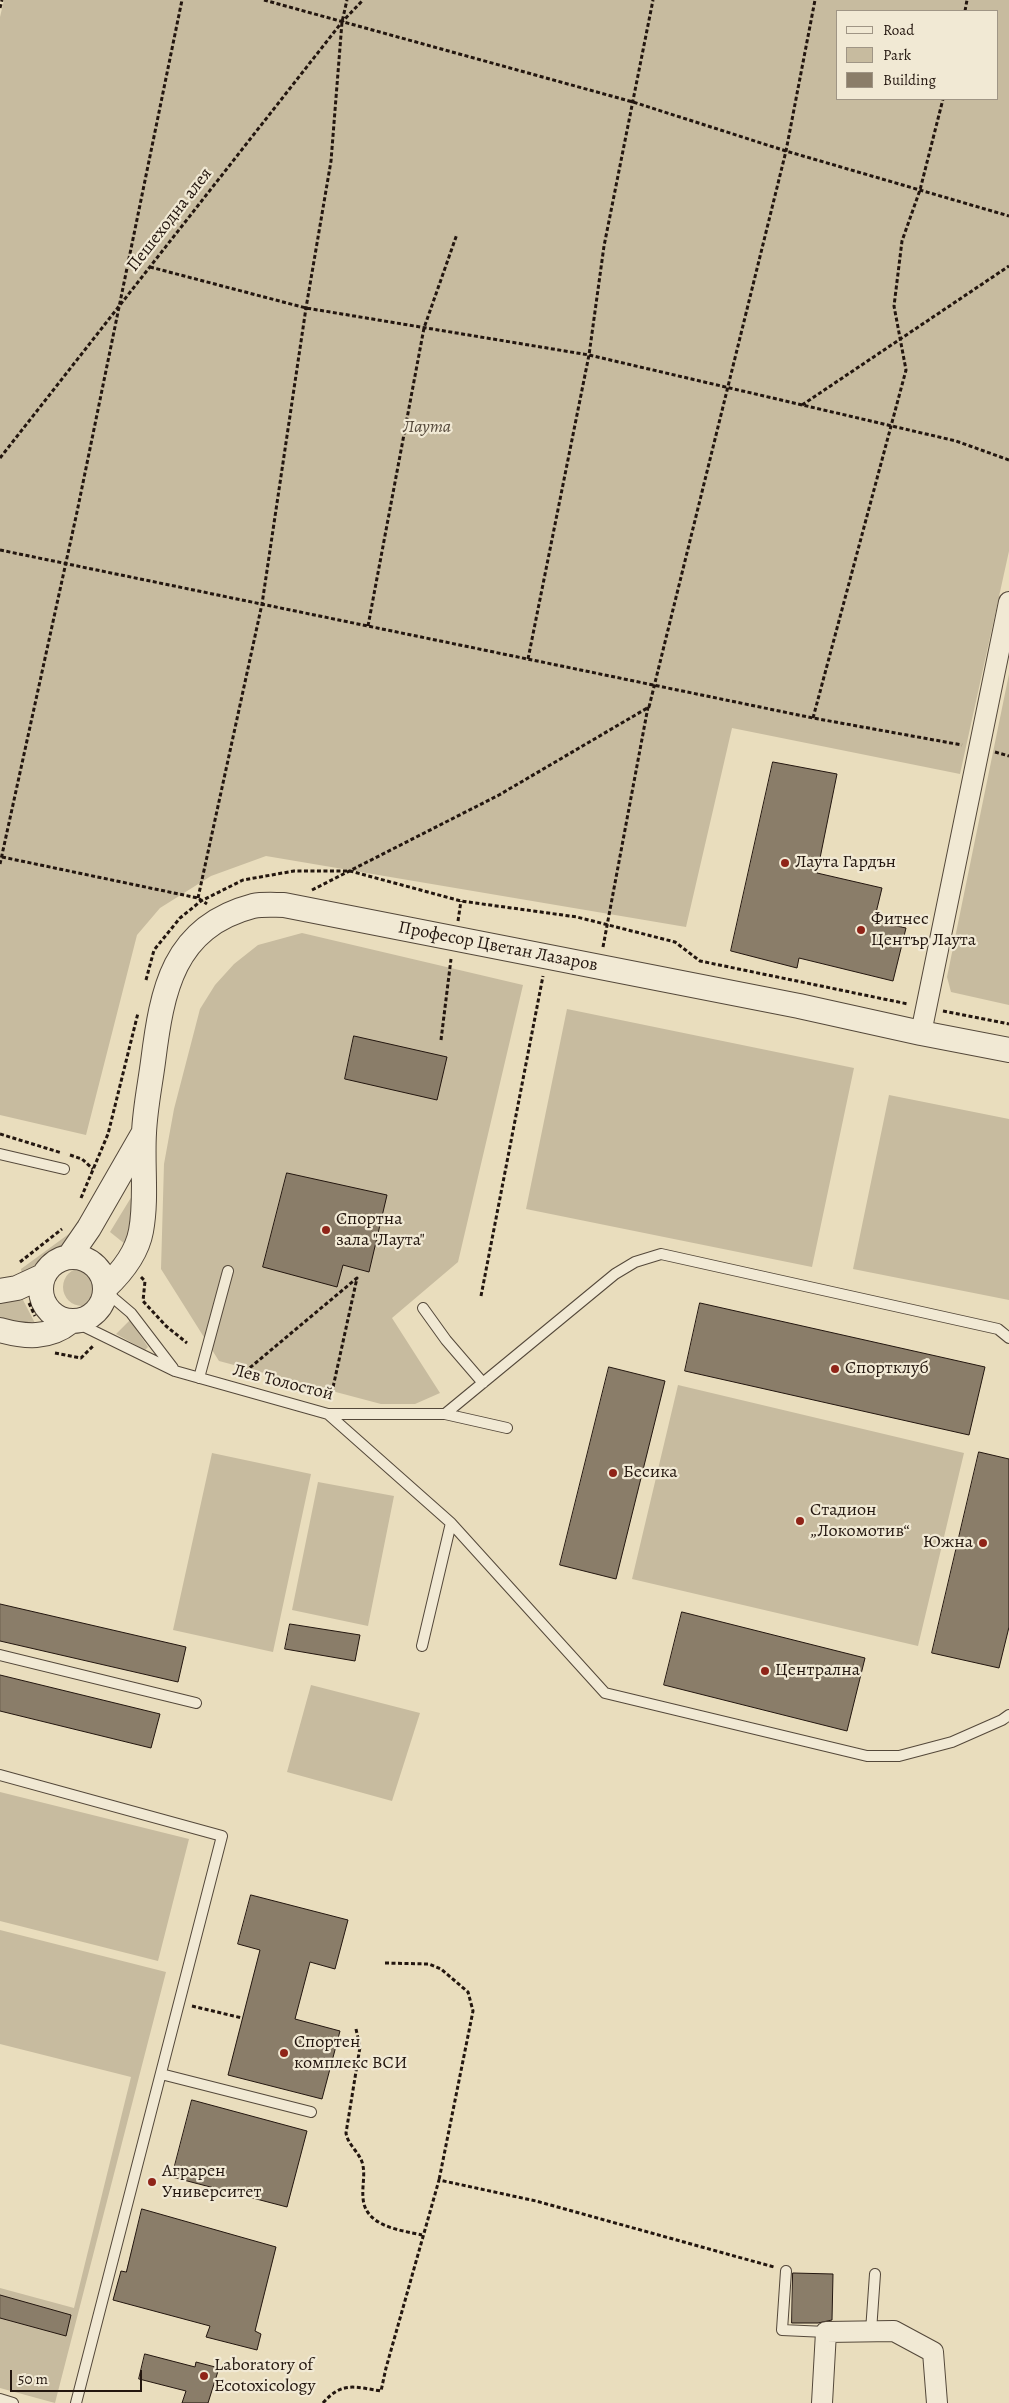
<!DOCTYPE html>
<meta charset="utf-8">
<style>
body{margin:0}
#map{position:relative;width:1009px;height:2403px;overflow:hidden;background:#e9ddbd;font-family:Alegreya,serif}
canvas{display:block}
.legend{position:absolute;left:836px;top:10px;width:162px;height:90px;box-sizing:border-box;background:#f1e9d4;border:1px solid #9f9585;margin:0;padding:6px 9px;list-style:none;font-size:15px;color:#23160f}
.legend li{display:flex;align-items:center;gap:10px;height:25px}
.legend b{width:25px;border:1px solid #9f9585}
.scale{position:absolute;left:10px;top:2370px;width:132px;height:22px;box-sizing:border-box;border:2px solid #23160f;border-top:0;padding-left:6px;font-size:15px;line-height:18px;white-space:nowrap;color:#23160f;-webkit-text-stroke:4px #f1e9d4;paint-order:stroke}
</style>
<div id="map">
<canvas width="1009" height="2403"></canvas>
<ul class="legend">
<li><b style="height:6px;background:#f1e9d4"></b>Road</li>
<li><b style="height:14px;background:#c7bb9f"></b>Park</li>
<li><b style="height:14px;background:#8a7d69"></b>Building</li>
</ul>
<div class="scale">50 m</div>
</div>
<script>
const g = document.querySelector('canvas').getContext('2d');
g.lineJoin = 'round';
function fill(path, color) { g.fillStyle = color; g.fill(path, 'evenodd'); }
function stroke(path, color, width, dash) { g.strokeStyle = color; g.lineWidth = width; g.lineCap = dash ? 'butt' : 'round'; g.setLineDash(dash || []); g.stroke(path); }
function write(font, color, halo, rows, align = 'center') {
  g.font = font + ' Alegreya,serif'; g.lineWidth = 4.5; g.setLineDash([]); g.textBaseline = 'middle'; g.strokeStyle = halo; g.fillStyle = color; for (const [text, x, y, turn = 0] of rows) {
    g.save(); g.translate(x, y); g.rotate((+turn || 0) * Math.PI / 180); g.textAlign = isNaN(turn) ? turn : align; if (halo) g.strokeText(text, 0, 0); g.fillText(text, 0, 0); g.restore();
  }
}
fill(new Path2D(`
 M 4,0 L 1009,0 L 1009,551 L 960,774 L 732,728 L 686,927 L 266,856 L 211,876 L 160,908 L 137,935 L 86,1135 L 0,1115 L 0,17 ZM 838,11 L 998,11 L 998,99 L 838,99 Z
 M 1009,674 L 1009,1005 L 951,992 L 947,977 Z
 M 302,933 L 523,985 L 458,1262 L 392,1318 L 440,1393 L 415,1404 L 381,1404 L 219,1361 L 161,1269 L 164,1164 L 174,1109 L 200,1009 L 215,985 L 234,964 L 258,945 Z
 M 567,1009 L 854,1068 L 812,1267 L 526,1209 Z
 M 889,1095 L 1009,1119 L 1009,1300 L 853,1269 Z
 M 135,1191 L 130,1248 L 110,1232 Z
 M 77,1228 L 84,1231 L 51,1259 L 22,1274 L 21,1269 Z
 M63 1287a19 19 0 1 1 38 0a19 19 0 1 1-38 0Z
 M 37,1290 L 42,1307 L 55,1322 L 45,1327 L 31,1293 Z
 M 22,1298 L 37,1327 L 0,1320 L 0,1304 Z
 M 130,1320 L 148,1347 L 145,1350 L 116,1334 Z
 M 678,1385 L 964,1453 L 918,1646 L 632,1579 Z
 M 212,1453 L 311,1474 L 273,1652 L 173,1630 Z
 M 318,1482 L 394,1496 L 368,1626 L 292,1610 Z
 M 311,1685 L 420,1713 L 392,1801 L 287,1772 Z
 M 0,1792 L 189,1839 L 158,1961 L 0,1921 Z
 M 0,1930 L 166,1972 L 55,2403 L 0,2388 L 0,2288 L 74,2308 L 131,2077 L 0,2044 Z`), '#c7bb9f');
const building = new Path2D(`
 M 773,762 L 837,774 L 817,873 L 882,888 L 874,921 L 906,928 L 893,981 L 799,958 L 797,968 L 731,951 Z
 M 354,1036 L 447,1057 L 437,1100 L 345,1079 Z
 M 287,1173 L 387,1195 L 369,1272 L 343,1265 L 337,1287 L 263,1267 Z
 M 700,1303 L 985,1367 L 969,1435 L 685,1371 Z
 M 609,1367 L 665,1381 L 616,1579 L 560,1565 Z
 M 979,1452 L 1009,1459 L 1009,1627 L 999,1668 L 932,1653 Z
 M 0,1604 L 186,1647 L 178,1682 L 0,1641 Z
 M 682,1612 L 865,1658 L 847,1731 L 664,1685 Z
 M 290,1624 L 360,1635 L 355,1661 L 285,1649 Z
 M 0,1675 L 160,1714 L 151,1748 L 0,1711 Z
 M 251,1895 L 348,1920 L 335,1969 L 310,1962 L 295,2019 L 340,2031 L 322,2099 L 228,2075 L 260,1950 L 238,1944 Z
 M 192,2100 L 307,2131 L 287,2207 L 172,2177 Z
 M 142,2209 L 276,2247 L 255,2331 L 261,2334 L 257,2350 L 206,2337 L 210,2326 L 113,2300 L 121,2271 L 126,2272 Z
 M 793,2273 L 833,2274 L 832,2320 L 818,2323 L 792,2323 Z
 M 0,2295 L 71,2315 L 66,2336 L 0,2318 Z
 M 145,2354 L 195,2367 L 196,2362 L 219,2368 L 208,2403 L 182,2403 L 186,2391 L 139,2379 Z`);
fill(building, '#8a7d69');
stroke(building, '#23160f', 1);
const service = new Path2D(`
 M 0,1154 L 64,1169
 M 105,1291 L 131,1313 L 173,1368
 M 423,1308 L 446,1340 L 483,1383
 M 75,1322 L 175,1371 L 328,1414 L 445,1414 L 507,1428
 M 199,1378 L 228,1271
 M 328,1414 L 451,1523 L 605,1693 L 867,1756 L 899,1756 L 952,1742 L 1002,1720 L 1009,1715
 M 445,1414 L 615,1274 L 635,1262 L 661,1254 L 998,1329 L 1009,1338
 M 422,1646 L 451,1523
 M 0,1655 L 196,1703
 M 0,1775 L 222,1836 L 76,2403
 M 161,2074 L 311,2112
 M 786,2271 L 782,2330 L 826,2332
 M 871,2331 L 875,2274
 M 0,2399 L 13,2403`);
const minor = new Path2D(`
 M 921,1033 L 1009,602
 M 822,2403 L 826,2332 L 894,2331 L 933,2352 L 937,2403`);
const tertiary = new Path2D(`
 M41 1289a32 32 0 1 1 64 0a32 32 0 1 1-64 0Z
 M 69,1257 L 89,1228 L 143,1134
 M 105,1288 C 121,1273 137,1253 141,1231 C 147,1199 142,1165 144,1133 C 145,1109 150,1085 153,1062 C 162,990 173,927 253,906 C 263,904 274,905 284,905 L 799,1006 L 921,1033 L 1009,1050
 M 0,1291 L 17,1288 L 43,1276
 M 0,1330 C 25,1337 49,1339 70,1322`);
stroke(service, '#54483a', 12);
stroke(minor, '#54483a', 22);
stroke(tertiary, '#54483a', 26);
stroke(new Path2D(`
 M 264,0 L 633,102 L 786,151 L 1009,216
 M 0,8 L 2,0
 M 965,11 L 967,0
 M 150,267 L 306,308 L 589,355 L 956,441 L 1009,460
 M 802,405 L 1009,266
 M 0,458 L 342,22 L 363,0
 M 0,550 L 813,718 L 962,745
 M 368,626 L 424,328 L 457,234
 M 528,659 L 589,355 L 604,246 L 653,0
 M 813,718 L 906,370 L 894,306 L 902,241 L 920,190 L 943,99
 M 995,752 L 1009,756
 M 2,857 L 198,898 L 207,904
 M 0,864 L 77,512 L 182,0
 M 312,890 L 499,795 L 649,707 L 786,151 L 815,0
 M 198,898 L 262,604 L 306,308 L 331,161 L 342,22 L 347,0
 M 458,921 L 461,901
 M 603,947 L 648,707
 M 146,980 L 154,950 L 180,918 L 201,901 L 243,880 L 294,871 L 350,871 L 461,901 L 577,917 L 675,942 L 700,961 L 908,1004
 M 943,1011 L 1009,1024
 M 441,1040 L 451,959
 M 0,1134 L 62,1153
 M 70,1155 L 82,1159 L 93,1169
 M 81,1198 L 108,1134 L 138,1013
 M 20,1262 L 62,1229
 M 141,1277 L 145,1281 L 143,1301 L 166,1326 L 187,1343
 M 481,1296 L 543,976
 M 29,1303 L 35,1316
 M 55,1353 L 81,1358 L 93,1346
 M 240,1376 L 357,1278 L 330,1401
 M 385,1963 L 429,1964 L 441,1969 L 468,1992 L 473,2011 L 439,2180
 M 192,2006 L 242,2018
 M 356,2029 L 360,2047 L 346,2133 C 348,2146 361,2153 363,2166 C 365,2176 362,2187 363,2197 C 364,2226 399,2230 422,2235
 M 323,2403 C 342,2381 355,2387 381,2391 L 386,2368 L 439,2180 L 536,2201 L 774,2267`), '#23160f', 3, [4, 2.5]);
stroke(service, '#f1e9d4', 10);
stroke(minor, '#f1e9d4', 20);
stroke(tertiary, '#f1e9d4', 24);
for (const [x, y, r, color] of [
 [785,863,5,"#8f2418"],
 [861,930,5,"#8f2418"],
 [326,1230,5,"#8f2418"],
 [835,1369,5,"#8f2418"],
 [613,1473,5,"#8f2418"],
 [800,1521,5,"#8f2418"],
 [983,1543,5,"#8f2418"],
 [765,1671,5,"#8f2418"],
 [284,2053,5,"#8f2418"],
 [152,2182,5,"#8f2418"],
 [204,2376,5,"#8f2418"]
]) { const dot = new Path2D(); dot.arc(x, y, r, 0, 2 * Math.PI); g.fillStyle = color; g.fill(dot); stroke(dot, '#f1e9d4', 2); }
write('18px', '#23160f', '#f1e9d4', [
 ["Пешеходна алея",170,220,-52],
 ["Професор Цветан Лазаров",498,947,11],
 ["Лев Толостой",283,1383,14]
]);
write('italic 18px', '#54483a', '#f1e9d4', [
 ["Лаута",427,428]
]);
write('18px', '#23160f', '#f1e9d4', [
 ["Лаута Гардън",795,863],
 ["Фитнес",871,920],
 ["Център Лаута",871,941],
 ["Спортна",336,1220],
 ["зала \"Лаута\"",336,1241],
 ["Спортклуб",845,1369],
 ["Бесика",623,1473],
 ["Стадион",810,1511],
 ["„Локомотив“",810,1532],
 ["Южна",973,1543,"right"],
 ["Централна",775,1671],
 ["Спортен",294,2043],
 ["комплекс ВСИ",294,2064],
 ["Аграрен",162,2172],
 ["Университет",162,2193],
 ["Laboratory of",214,2366],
 ["Ecotoxicology",214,2387]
], 'left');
</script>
